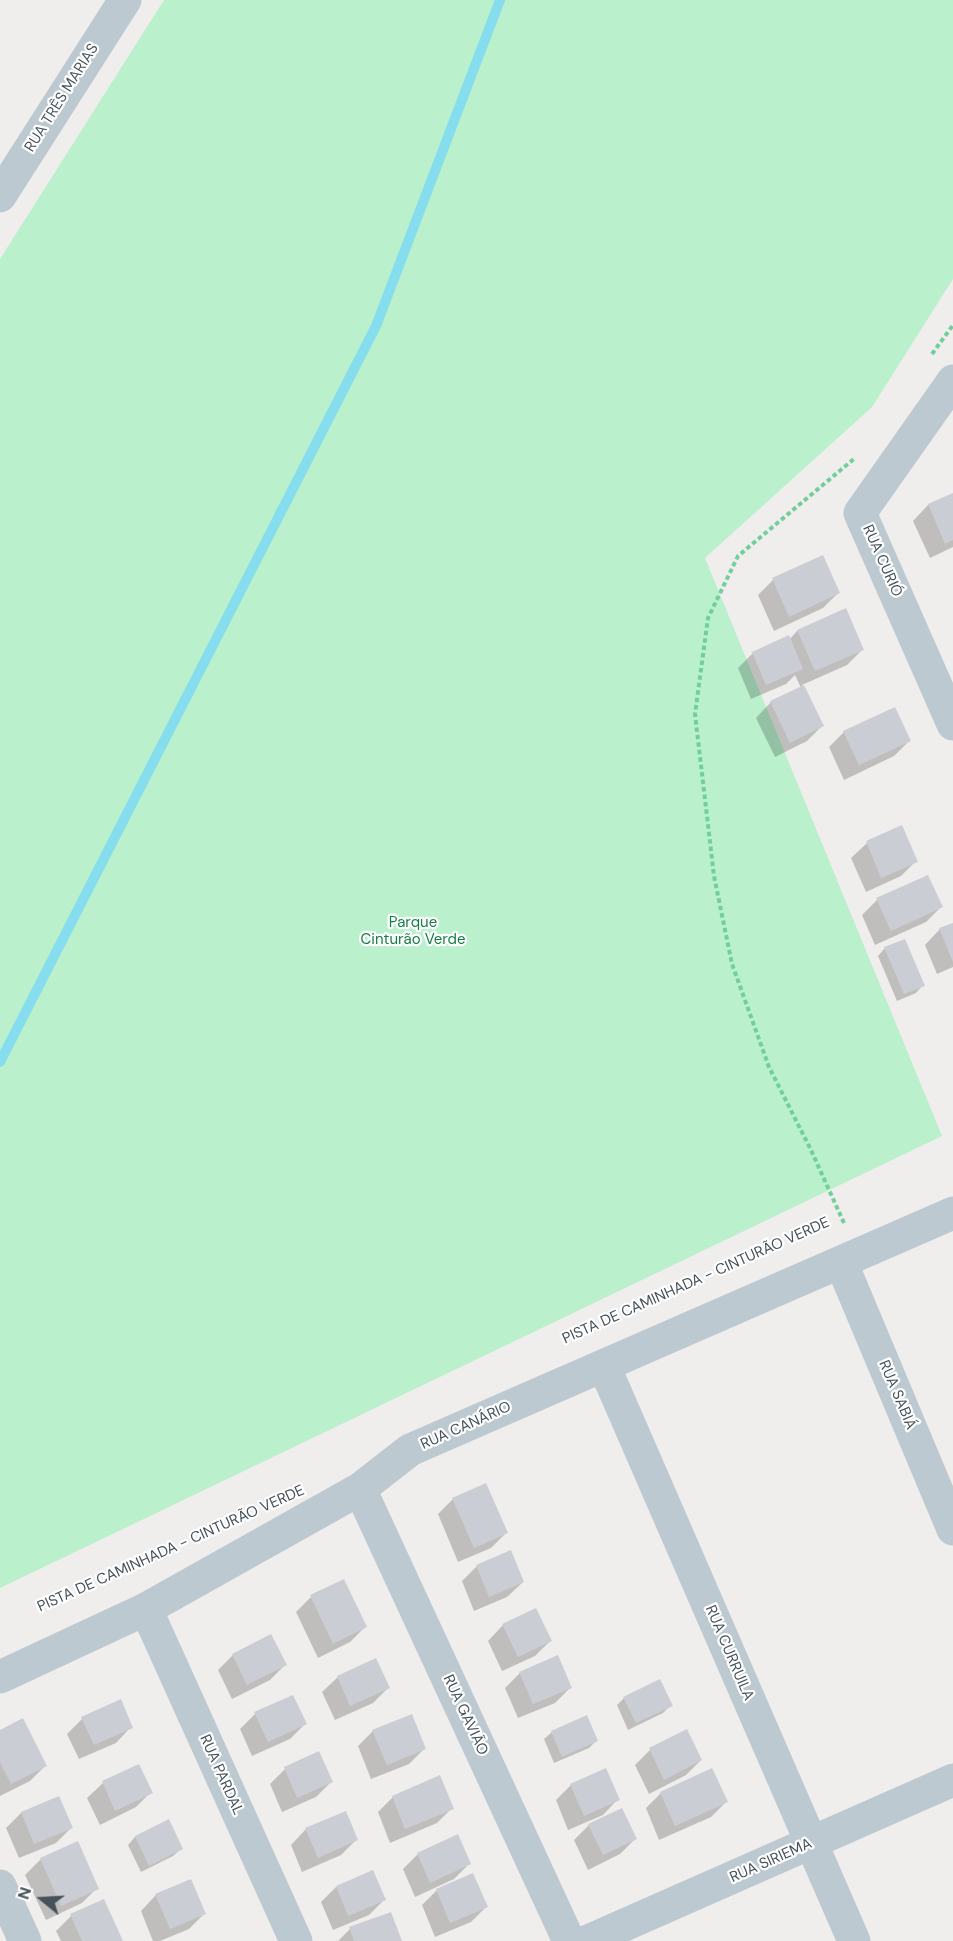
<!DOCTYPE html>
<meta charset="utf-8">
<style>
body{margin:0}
#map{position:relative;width:953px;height:1941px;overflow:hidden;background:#f0eded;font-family:"DM Sans",sans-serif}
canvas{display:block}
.north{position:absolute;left:12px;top:1869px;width:60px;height:60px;-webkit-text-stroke:4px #fff;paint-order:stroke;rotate:288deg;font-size:16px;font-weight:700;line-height:24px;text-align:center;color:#45525b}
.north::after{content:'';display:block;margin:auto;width:21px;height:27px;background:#45525b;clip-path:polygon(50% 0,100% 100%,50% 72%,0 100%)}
</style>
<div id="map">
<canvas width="953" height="1941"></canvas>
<div class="north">N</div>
</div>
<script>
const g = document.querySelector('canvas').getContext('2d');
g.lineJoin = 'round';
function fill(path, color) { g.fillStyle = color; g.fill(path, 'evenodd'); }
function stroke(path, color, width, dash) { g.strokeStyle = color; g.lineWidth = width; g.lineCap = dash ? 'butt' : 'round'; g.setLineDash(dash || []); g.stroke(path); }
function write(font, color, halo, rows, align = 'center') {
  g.font = font + ' "DM Sans",sans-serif'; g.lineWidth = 4.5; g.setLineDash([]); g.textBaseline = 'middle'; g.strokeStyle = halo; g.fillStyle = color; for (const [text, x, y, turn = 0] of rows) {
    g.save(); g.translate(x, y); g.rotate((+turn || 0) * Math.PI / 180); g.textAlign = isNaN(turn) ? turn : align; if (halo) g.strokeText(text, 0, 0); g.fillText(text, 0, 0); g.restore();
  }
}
fill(new Path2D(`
 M 164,0 L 953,0 L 953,279 L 872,407 L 705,558 L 942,1136 L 0,1588 L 0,259 Z`), '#baf0cc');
fill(new Path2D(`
 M 953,494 L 953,547 L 930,558 L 913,521 L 928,505 Z
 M 773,580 L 838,593 L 823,608 L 774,631 L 758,595 Z
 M 845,610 L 862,650 L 847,665 L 802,685 L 822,726 L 807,741 L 775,757 L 756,718 L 771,702 L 801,688 L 795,675 L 786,684 L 751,699 L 738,668 L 753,653 L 789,640 L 797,631 Z
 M 844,732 L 909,741 L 894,756 L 844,780 L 829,747 Z
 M 901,827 L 916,861 L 901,876 L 866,892 L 851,858 L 867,843 Z
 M 877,900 L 941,907 L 926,922 L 875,945 L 862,915 Z
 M 953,924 L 953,967 L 937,974 L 925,945 L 940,929 Z
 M 885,948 L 923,985 L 916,993 L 897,1001 L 878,956 Z
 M 453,1499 L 506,1533 L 491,1548 L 458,1562 L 438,1514 Z
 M 477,1566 L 523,1582 L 507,1597 L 474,1611 L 462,1581 Z
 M 311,1597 L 365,1627 L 350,1642 L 318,1658 L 296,1612 Z
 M 503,1625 L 550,1641 L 535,1656 L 502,1671 L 488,1641 Z
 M 233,1655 L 285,1665 L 270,1680 L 232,1699 L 218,1670 Z
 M 520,1673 L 571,1687 L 555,1703 L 518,1718 L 505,1688 Z
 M 338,1677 L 388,1688 L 373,1703 L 335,1720 L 322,1692 Z
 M 624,1698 L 671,1705 L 663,1713 L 628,1730 L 617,1705 Z
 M 255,1714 L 305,1724 L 290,1739 L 252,1756 L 240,1729 Z
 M 82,1719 L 131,1727 L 116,1743 L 79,1759 L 67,1734 Z
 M 373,1731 L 424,1749 L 409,1764 L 371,1779 L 358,1746 Z
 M 0,1732 L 45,1766 L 30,1781 L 0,1796 Z
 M 552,1732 L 596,1741 L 589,1748 L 554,1763 L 544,1739 Z
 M 650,1750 L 701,1760 L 686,1775 L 649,1794 L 635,1765 Z
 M 138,1766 L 151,1792 L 136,1807 L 100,1825 L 87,1798 L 103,1783 Z
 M 285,1769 L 331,1782 L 316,1797 L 282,1812 L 270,1784 Z
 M 571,1785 L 618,1799 L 603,1815 L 568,1830 L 556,1800 Z
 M 661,1793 L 726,1802 L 711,1817 L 659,1840 L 646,1808 Z
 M 393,1797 L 452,1808 L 437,1823 L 390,1843 L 378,1812 Z
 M 59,1798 L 71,1828 L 56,1843 L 19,1858 L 6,1828 L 21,1813 Z
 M 168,1822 L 181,1849 L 173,1856 L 141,1872 L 128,1845 L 135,1837 Z
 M 589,1825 L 635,1839 L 620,1854 L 588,1870 L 574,1840 Z
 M 306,1829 L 356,1840 L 341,1855 L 302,1872 L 291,1845 Z
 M 77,1843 L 97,1888 L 82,1903 L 46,1920 L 25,1875 L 40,1860 Z
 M 418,1854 L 469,1864 L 454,1879 L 415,1897 L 403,1869 Z
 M 336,1887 L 384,1900 L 369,1915 L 333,1930 L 321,1902 Z
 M 437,1890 L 486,1907 L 471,1922 L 435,1937 L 422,1905 Z
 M 156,1895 L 204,1914 L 189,1929 L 160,1941 L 153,1941 L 141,1911 Z
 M 71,1916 L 121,1941 L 61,1941 L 56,1931 Z
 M 350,1929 L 400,1941 L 338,1941 Z`), '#0003');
stroke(new Path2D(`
 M 0,1062 L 376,326 L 500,0`), '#85ddee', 10);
fill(new Path2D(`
 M 953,493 L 953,540 L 945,544 L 928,504 Z
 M 823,555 L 840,593 L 789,617 L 772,578 Z
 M 846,608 L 864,650 L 815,671 L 797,630 Z
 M 789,635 L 803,669 L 766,685 L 752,652 Z
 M 804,685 L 824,726 L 790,743 L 770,701 Z
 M 895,707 L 911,741 L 859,765 L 843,731 Z
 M 902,825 L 918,862 L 881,878 L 866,841 Z
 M 928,875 L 943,907 L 891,931 L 876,898 Z
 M 953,923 L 953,962 L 939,928 Z
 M 905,939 L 925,986 L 904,994 L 884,947 Z
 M 486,1483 L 508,1533 L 474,1548 L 452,1498 Z
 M 511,1550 L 524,1582 L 489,1597 L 476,1565 Z
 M 344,1579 L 367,1627 L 333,1644 L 310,1595 Z
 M 536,1608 L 552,1641 L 518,1657 L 502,1624 Z
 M 271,1634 L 287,1665 L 247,1685 L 232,1654 Z
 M 558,1655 L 572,1688 L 533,1704 L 519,1672 Z
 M 376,1658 L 390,1688 L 350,1706 L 337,1676 Z
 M 660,1679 L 673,1706 L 636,1723 L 623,1697 Z
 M 293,1695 L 307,1724 L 268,1742 L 254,1712 Z
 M 121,1699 L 133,1728 L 94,1745 L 81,1717 Z
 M 412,1714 L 426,1749 L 387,1765 L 372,1730 Z
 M 587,1715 L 598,1741 L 562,1757 L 551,1731 Z
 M 23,1718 L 47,1766 L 11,1784 L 0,1762 L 0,1730 Z
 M 687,1729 L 702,1760 L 664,1780 L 649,1748 Z
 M 319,1751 L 333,1782 L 297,1798 L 284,1767 Z
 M 139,1764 L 153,1793 L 115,1811 L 102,1781 Z
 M 606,1768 L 620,1800 L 584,1816 L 570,1784 Z
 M 712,1768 L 728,1802 L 675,1826 L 660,1792 Z
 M 440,1775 L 454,1809 L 405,1829 L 392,1796 Z
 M 59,1796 L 73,1828 L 34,1844 L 21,1812 Z
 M 622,1808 L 637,1839 L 603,1855 L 588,1824 Z
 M 346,1811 L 358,1840 L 318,1858 L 305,1828 Z
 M 169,1819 L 183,1849 L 149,1866 L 135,1836 Z
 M 458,1834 L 471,1864 L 430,1883 L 417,1853 Z
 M 78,1841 L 99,1889 L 61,1906 L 40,1858 Z
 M 373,1870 L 386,1900 L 348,1916 L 336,1886 Z
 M 473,1873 L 488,1907 L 450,1923 L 436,1889 Z
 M 191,1879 L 206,1914 L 170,1929 L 155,1894 Z
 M 104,1899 L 123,1941 L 82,1941 L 70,1914 Z
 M 391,1912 L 402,1941 L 354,1941 L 349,1927 Z`), '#cacdd3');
stroke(new Path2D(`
 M 932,354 L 953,325
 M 844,1223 L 811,1150 L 769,1067 L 732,964 L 714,876 L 695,714 L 708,618 L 738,556 L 855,458`), '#71cf9c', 4, [4.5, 3]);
stroke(new Path2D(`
 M 0,196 L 125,0
 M 953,381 L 860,513 L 953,724
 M 841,1262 L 953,1529
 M 604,1366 L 854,1941
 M 360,1489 L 569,1941
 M 146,1609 L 296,1941
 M 0,1677 L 146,1609 L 360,1489 L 410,1450 L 953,1213
 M 0,1886 L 25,1941
 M 588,1941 L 953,1780`), '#bdc9d0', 33);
write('15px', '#45525b', '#fff', [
 ["RUA TRÊS MARIAS",62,98,-58],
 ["RUA CURIÓ",882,561,66],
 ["PISTA DE CAMINHADA - CINTURÃO VERDE",696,1281,-24],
 ["RUA SABIÁ",897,1395,67],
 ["RUA CANÁRIO",466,1426,-24],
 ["PISTA DE CAMINHADA - CINTURÃO VERDE",171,1549,-24],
 ["RUA CURRUILA",729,1653,67],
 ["RUA GAVIÃO",465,1715,65],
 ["RUA PARDAL",221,1775,66],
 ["RUA SIRIEMA",771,1861,-24]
]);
write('15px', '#147f44', '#fff', [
 ["Parque",413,923],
 ["Cinturão Verde",413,940]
]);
</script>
